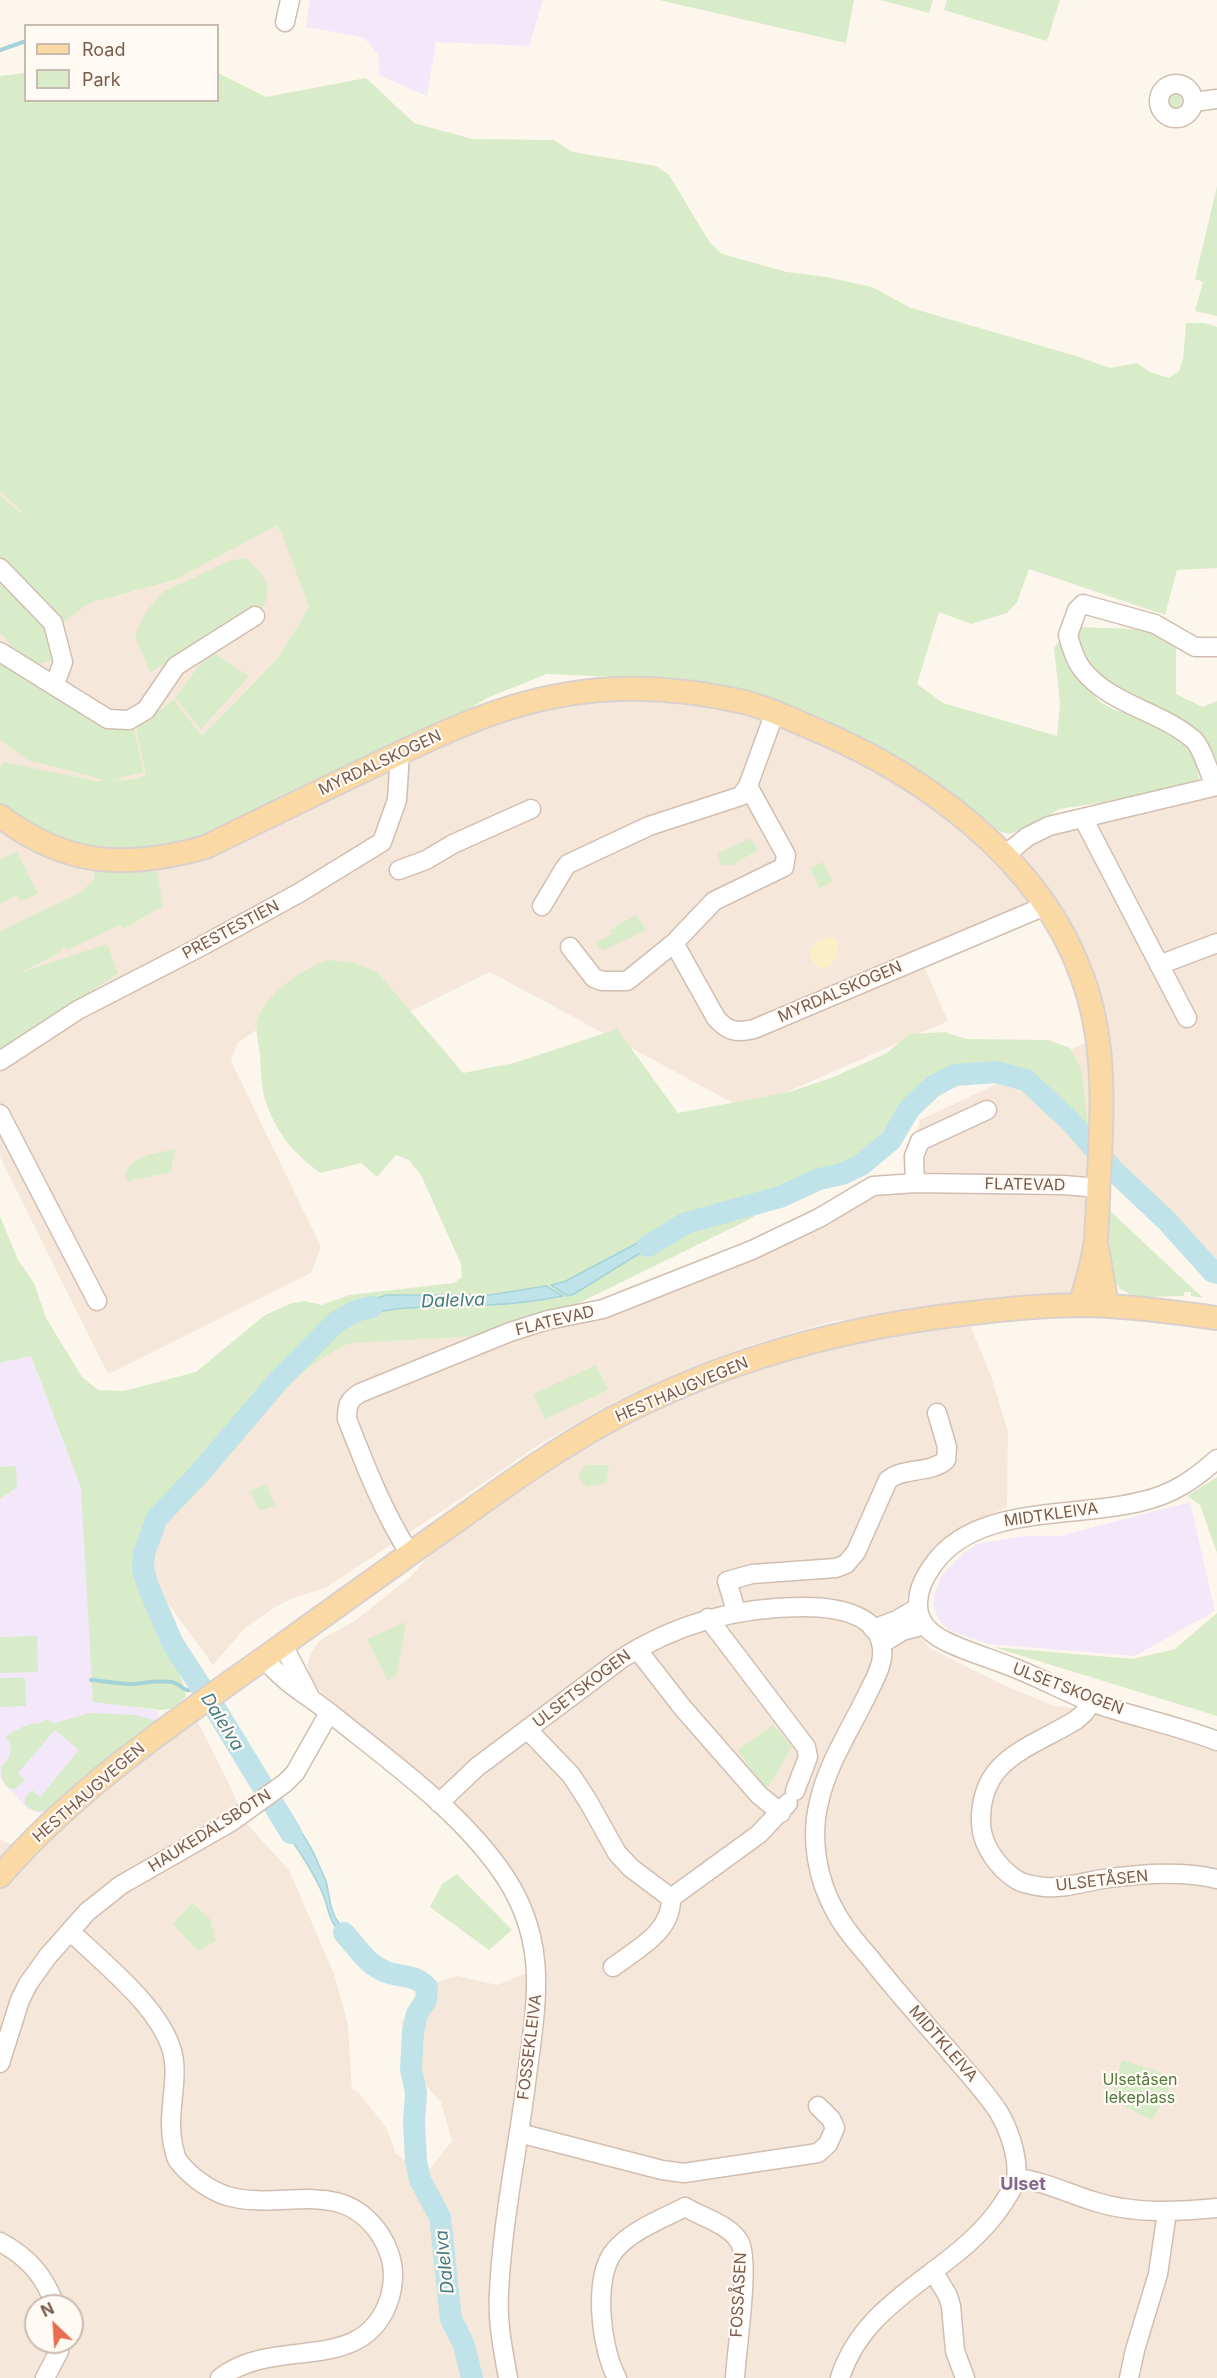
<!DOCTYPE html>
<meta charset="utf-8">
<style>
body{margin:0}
#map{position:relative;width:1217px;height:2378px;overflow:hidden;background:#fdf6ec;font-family:Inter,sans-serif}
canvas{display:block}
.legend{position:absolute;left:24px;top:24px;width:195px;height:78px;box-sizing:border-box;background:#fffaf3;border:2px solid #cabbb1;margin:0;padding:8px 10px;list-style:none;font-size:18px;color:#7a5c4d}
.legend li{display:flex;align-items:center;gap:12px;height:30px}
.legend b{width:30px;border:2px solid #cabbb1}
.north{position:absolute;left:24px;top:2294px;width:60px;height:60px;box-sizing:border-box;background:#fffaf3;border:2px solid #cabbb1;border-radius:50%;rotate:335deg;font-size:16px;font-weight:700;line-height:24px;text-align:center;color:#7a5c4d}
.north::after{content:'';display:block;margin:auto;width:21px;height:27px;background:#e76f51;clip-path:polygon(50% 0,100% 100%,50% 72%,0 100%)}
</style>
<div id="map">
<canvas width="1217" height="2378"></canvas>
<ul class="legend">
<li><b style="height:8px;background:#fbd9a5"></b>Road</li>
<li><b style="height:16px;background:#d8ecc9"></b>Park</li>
</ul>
<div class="north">N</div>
</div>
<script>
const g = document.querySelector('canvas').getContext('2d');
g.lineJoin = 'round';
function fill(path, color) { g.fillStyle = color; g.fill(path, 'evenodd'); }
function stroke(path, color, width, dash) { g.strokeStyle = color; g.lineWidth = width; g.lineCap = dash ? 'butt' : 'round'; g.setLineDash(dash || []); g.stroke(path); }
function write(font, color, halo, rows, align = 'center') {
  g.font = font + ' Inter,sans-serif'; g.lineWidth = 4.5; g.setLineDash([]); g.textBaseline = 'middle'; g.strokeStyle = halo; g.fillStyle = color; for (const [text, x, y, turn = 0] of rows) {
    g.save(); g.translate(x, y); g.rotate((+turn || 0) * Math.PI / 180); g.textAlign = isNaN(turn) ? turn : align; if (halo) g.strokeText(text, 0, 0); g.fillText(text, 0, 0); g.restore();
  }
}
fill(new Path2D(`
 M 0,492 L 68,553 L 91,603 L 175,580 L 276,526 L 281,531 L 309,607 L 278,658 L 188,750 L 137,779 L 97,781 L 4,763 L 0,767 Z
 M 674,691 L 771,718 L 919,787 L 1041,901 L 920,957 L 948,1021 L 746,1110 L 490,972 L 391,1021 L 341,974 L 237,1043 L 231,1061 L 321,1247 L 311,1273 L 108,1374 L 0,1157 L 0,812 L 123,861 L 529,701 Z
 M 1217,793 L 1217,1269 L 1101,1141 L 1102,1034 L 1012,853 L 1052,831 Z
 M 1097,1037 L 1095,1302 L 952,1314 L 833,1321 L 751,1345 L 681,1371 L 616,1401 L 540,1444 L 451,1505 L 325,1588 L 296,1597 L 275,1607 L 245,1628 L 213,1665 L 134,1557 L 342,1327 L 575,1308 L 749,1250 L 905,1180 L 920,1120 Z
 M 970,1325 L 992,1379 L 1008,1432 L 1007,1507 L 972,1523 L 925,1564 L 903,1605 L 906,1617 L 929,1648 L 1004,1685 L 1051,1705 L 1135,1717 L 1217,1751 L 1217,2378 L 0,2378 L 0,1839 L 15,1847 L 193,1712 L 229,1784 L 247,1824 L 289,1870 L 334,1974 L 348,2025 L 352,2089 L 358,2092 L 386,2127 L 396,2154 L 426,2174 L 452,2141 L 441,2102 L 416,2074 L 401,2022 L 426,1985 L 458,1976 L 497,1985 L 534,1970 L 515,1874 L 484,1845 L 465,1813 L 314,1686 L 307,1665 L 312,1651 L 320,1640 L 356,1620 L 411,1576 L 429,1556 L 514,1495 L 578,1453 L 646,1414 L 697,1391 L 752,1370 L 825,1349 L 901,1333 ZM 36,2306 L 72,2306 L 72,2342 L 36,2342 Z`), '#f5e8da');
fill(new Path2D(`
 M 310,0 L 543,0 L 529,46 L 436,42 L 427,96 L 379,75 L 379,57 L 370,44 L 362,37 L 306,27 Z
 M 31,1356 L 81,1488 L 111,1703 L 158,1711 L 158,1723 L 85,1777 L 43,1814 L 28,1809 L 0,1779 L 0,1363 Z
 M 1190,1502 L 1215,1611 L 1135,1656 L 988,1644 L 948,1630 L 938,1618 L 934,1608 L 934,1595 L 942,1575 L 965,1552 L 977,1544 L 1023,1536 L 1060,1536 Z`), '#f3e8fa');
fill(new Path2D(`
 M 659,0 L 854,0 L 846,43 Z
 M 880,0 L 933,0 L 929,13 Z
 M 947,0 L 1060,0 L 1047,41 L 944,10 Z
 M 25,73 L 26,100 L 218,100 L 218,73 L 266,97 L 366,78 L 414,123 L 472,139 L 554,140 L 573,152 L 656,166 L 669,175 L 710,243 L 722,254 L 787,272 L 826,277 L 872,287 L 911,308 L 1076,356 L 1110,368 L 1137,363 L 1150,372 L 1169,378 L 1179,371 L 1183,359 L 1186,323 L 1204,323 L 1217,327 L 1217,568 L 1177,570 L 1165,615 L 1029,569 L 1017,602 L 1007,613 L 971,624 L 939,612 L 917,684 L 943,703 L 1057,736 L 1060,704 L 1054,648 L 1068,627 L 1075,674 L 1100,702 L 1117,711 L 1141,715 L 1176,733 L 1194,753 L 1199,779 L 1132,798 L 1059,809 L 1037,823 L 1010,834 L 995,830 L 943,791 L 662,679 L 547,674 L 487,698 L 442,726 L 345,765 L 274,809 L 183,852 L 135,863 L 0,823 L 0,767 L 3,762 L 97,781 L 105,780 L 28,760 L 0,740 L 0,658 L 109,724 L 134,728 L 143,772 L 113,780 L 137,779 L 146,774 L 136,727 L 174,700 L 202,736 L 278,658 L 309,607 L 281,532 L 276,526 L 175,580 L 90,603 L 59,625 L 0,565 L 0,496 L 33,522 L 0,492 L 0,76 Z
 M1166 100a8 8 0 1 1 16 0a8 8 0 1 1-16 0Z
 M 1217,186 L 1217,316 L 1195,311 L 1203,282 L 1195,279 Z
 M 247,558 C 264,577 277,588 259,612 L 150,672 L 135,636 L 145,613 L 163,592 L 229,561 Z
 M 9,584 L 54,632 L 60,658 L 31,666 L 0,633 L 0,585 Z
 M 1076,627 L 1163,630 L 1176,648 L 1176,694 L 1203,707 L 1217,701 L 1217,764 L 1216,759 L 1204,741 L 1100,680 L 1079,648 Z
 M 215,654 L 249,676 L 201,729 L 175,698 L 201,663 Z
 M 750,838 L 758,850 L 732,865 L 722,865 L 717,854 Z
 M 17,852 L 38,894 L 21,901 L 17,895 L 0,904 L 0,859 Z
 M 823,862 L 833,882 L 819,888 L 810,868 Z
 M 94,870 L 157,872 L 163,906 L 123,929 L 120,925 L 67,950 L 65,947 L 60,950 L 62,952 L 19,973 L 107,944 L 118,973 L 0,1052 L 0,931 L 80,893 L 94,880 Z
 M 636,915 L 646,930 L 603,951 L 596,943 L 611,934 L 610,930 Z
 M 327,960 L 355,963 L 377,972 L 463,1073 L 514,1063 L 617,1029 L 678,1113 L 789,1092 L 831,1078 L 887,1053 L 909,1034 L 945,1032 L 966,1039 L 1048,1040 L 1070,1048 L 1082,1071 L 1088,1127 L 1036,1077 L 1008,1064 L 975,1065 L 949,1069 L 924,1079 L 858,1163 L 753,1198 L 754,1217 L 575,1305 L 519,1334 L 350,1343 C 300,1364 267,1410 228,1446 C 205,1467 160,1499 147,1526 C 140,1541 136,1559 137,1575 C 142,1621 180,1653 186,1697 L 171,1709 L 160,1710 L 93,1702 L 81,1488 L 31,1356 L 0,1363 L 0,1216 L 18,1260 L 34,1283 L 46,1318 L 82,1377 L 98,1390 L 124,1391 L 196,1372 L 265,1315 L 292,1303 L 304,1301 L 322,1305 L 349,1295 L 454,1283 L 462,1277 L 461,1264 L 421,1175 L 409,1160 L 396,1155 L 377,1177 L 361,1163 L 321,1173 C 293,1154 274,1130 264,1096 C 261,1084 261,1068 260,1055 C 259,1044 254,1028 258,1018 C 269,991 301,970 327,960 ZM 660,1231 L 568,1296 L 552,1285 L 564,1282 ZM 546,1286 L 562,1297 C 536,1301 510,1304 483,1305 C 438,1307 387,1304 346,1322 L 343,1311 L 386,1295 L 490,1295 Z
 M 175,1149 L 171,1172 C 156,1176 141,1177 128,1182 L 125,1175 C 133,1154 155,1154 175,1149 Z
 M 1108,1209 L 1203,1298 L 1191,1296 L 1191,1292 L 1184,1292 L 1184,1296 L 1146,1297 L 1132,1295 L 1120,1289 L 1104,1263 Z
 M 596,1365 L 608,1390 L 545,1419 L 533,1394 Z
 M 585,1465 L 609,1465 L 606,1483 L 587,1487 L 578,1477 Z
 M 16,1466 L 17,1487 L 0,1499 L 0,1467 Z
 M 1217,1477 L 1217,1553 L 1200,1505 L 1187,1496 Z
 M 266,1484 L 275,1506 L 259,1511 L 250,1491 Z
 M 1217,1613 L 1217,1716 L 993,1647 L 1133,1659 L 1175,1649 Z
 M 406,1622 L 397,1673 L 388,1681 L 367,1639 Z
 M 37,1636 L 38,1672 L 0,1673 L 0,1637 Z
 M 0,1678 L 25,1678 L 26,1706 L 0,1707 Z
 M 89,1713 L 135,1715 L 156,1721 L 87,1775 L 48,1809 C 38,1813 33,1812 25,1804 L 25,1798 L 32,1790 L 40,1797 L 79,1750 L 55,1730 L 18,1773 L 25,1780 L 15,1789 L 10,1789 C 3,1783 0,1776 1,1766 C 11,1759 14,1748 6,1736 C 18,1729 28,1722 43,1723 L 44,1719 L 55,1723 Z
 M 773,1725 L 792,1747 L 769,1786 L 763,1786 L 738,1750 Z
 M 457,1874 L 512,1930 L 489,1950 L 430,1907 L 442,1884 Z
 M 192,1903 L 210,1919 L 216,1941 L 198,1951 L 173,1924 Z
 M 1122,2060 L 1162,2073 L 1170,2088 L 1152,2120 L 1111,2100 Z`), '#d8ecc9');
fill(new Path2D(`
 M 832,936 L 839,945 C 835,966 824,979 809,956 C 812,942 819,941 832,936 Z`), '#fcefc7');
const water = new Path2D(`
 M 660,1231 L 674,1232 L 574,1294 L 568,1296 L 551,1285 L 564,1282 Z
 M 546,1286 L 563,1296 C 538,1301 512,1304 486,1305 C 440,1308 388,1303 345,1322 L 343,1311 L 386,1295 L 490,1295 Z
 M 278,1806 C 296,1823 309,1840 318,1863 C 320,1869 324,1875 326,1881 C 329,1892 329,1905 335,1917 C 343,1932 363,1941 365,1957 L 357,1957 C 357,1949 339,1933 333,1923 C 328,1914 328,1907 324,1897 C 315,1873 287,1830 268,1812 Z`);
fill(water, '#bfe3e8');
stroke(water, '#a5d3da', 1.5);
stroke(new Path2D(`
 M 0,50 L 26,41
 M 91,1680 C 104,1681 119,1684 133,1684 C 145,1683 158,1680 171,1682 C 184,1683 180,1696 200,1687`), '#a5d3da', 4);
stroke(new Path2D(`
 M 648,1246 L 686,1223 L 780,1197 L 819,1179 L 842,1174 L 861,1165 L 891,1140 L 909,1109 L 932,1087 L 955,1075 L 996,1072 L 1026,1080 L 1071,1122 L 1113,1170 L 1166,1220 L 1212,1271 L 1217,1273
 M 291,1833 L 218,1713 L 173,1644 L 148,1586 L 143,1569 L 144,1553 L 157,1518 L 199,1474 L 279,1380 L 336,1322 L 356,1311 L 372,1307
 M 344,1933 C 358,1948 366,1964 386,1972 C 403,1978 412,1973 427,1987 L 426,2000 L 417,2014 L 413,2032 L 411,2069 L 416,2093 L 414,2122 L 416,2161 L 420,2180 L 440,2217 L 451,2319 L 464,2345 L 472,2378`), '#bfe3e8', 22);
const minor = new Path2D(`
 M 285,22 L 290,0
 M1159 101a17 17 0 1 1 34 0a17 17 0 1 1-34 0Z
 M 1194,102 L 1217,99
 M 0,568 L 53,623 L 63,662 L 55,684
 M 0,652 L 108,719 L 129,720 L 146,710 L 176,666 L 255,616
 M 1215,786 C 1210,775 1202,748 1194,740 C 1161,711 1110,705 1082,669 C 1075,660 1071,647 1068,635 L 1077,610 L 1083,604 L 1155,624 L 1195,647 L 1217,647
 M 1083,818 L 1187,1018
 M 1005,855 L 1027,837 L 1049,826 L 1217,786
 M 399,870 L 426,860 L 453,844 L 531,809
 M 542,906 L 564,869 L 568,864 L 649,826 L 741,796 L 748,786 L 775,712
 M 674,943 L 714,901 L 784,867 L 786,855 L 748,786
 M 570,947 L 594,978 L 602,981 L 627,981 L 674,943 L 716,1018 C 728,1032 737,1033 754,1029 L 1045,906
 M 1159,965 L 1217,943
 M 0,1061 L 78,1010 L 200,947 L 299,893 L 382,842 L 397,800 L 400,753
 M 0,1114 L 97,1301
 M 915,1183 L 914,1156 L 920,1141 L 987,1110
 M 1217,1459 C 1195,1479 1173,1494 1143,1501 C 1077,1519 976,1503 933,1565 C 925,1576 918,1589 918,1603 C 917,1621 929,1633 945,1641 C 967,1652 993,1659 1017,1669 C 1042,1679 1066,1692 1091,1702 C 1133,1717 1176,1725 1217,1741
 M 410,1554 C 383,1512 365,1465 347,1419 C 347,1406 348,1400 360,1393 L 510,1332 L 548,1320 L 603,1309 L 752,1250 L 819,1218 L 873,1186 L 915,1183 L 1064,1185 L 1098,1188
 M 736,1611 L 727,1581 L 752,1574 L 836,1568 L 846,1564 L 856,1552 L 888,1480 C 904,1467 930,1474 946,1460 L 947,1447 L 937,1413
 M 708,1618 L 806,1747 L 808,1757 L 795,1791
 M 873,1629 L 897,1620 L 917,1608
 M 881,1644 L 902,1631 L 924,1625
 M 283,1645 L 310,1697
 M 637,1649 L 682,1707 L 759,1795 L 781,1813
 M 264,1658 C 284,1683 306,1694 330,1713 C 388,1760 455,1807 499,1868 C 553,1942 535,2008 525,2091 C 516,2158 502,2225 499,2293 C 497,2321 503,2350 508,2378
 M 1092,1702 L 1084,1713 L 1076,1720 C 1029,1749 979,1758 981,1824 C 982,1846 999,1869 1017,1880 C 1023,1884 1036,1886 1044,1887 C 1063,1889 1084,1882 1103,1879 C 1139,1874 1181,1870 1217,1879
 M 528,1730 L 571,1775 L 588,1801 L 617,1853 L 631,1868 L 671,1898
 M 439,1803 L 477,1767 L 621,1659 C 677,1623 737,1607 804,1607 C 836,1607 886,1614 882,1657 C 881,1670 872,1684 867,1695 C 850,1730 827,1765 819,1802 C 810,1838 817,1879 835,1911 C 844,1928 857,1943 870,1958 C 895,1990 923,2021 950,2052 C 966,2071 984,2090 998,2111 C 1009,2129 1019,2158 1016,2179 C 1014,2188 1007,2197 1002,2205 C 957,2273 866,2295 840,2378
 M 671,1898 L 759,1834 L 788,1803
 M 70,1931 C 102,1962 160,2007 172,2051 C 180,2079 166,2113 173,2145 C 175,2151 175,2158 179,2162 C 191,2177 209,2190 227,2196 C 283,2212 342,2175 381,2236 C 393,2256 396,2274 390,2297 C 365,2378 276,2334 220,2378
 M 613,1967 C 637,1949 672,1932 671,1898
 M 0,2063 L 20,2000 L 28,1984 L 48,1956 L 87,1912 L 121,1885 L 231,1822 L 285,1783 L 295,1773 L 329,1713
 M 519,2133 L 662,2170 L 684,2173 L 818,2153 L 828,2144 L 835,2128 L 831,2119 L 818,2106
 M 1016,2178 C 1044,2181 1069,2194 1096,2202 C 1135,2214 1177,2212 1217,2208
 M 685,2207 C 702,2217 728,2224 739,2241 C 751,2257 736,2353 735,2378
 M 0,2242 C 28,2257 45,2276 55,2306
 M 933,2271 L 948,2296 L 951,2306 L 955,2351 L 965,2378
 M 45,2378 L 59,2351 L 60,2342
 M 617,2378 C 601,2349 592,2277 615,2250 C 632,2230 662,2219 685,2207
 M 1129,2378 L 1135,2350 L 1158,2274 L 1167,2212`);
const major = new Path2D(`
 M 0,816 C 67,867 127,869 206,847 C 261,820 316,793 371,767 C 435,736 498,705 568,694 C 627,684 687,689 744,702 C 768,708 791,719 814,729 C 924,775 1040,859 1082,976 C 1104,1035 1103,1095 1100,1157 C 1098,1184 1098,1212 1096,1239 C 1094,1261 1086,1284 1080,1305
 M 1097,1248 L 1107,1306
 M 0,1876 C 83,1780 190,1712 291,1639 C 348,1598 405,1557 462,1517 C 509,1483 557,1449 608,1421 C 723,1359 851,1325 981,1312 C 1015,1308 1050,1305 1085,1305 C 1129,1306 1173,1312 1217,1318`);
stroke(minor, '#d1beb0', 21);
stroke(major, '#dad1cd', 26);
stroke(minor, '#fff', 18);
stroke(major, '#fbd9a5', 22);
write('16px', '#7a5c4d', '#fffaf3', [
 ["MYRDALSKOGEN",380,763,-25],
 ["PRESTESTIEN",231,930,-28],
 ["MYRDALSKOGEN",840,992,-23],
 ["FLATEVAD",1025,1185,1],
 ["FLATEVAD",555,1321,-14],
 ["HESTHAUGVEGEN",682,1390,-23],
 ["MIDTKLEIVA",1051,1515,-8],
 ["ULSETSKOGEN",582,1689,-37],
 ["ULSETSKOGEN",1068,1689,21],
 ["HESTHAUGVEGEN",89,1793,-41],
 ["HAUKEDALSBOTN",210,1831,-32],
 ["ULSETÅSEN",1102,1881,-6],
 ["MIDTKLEIVA",943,2044,49],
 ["FOSSEKLEIVA",530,2047,-83],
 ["FOSSÅSEN",739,2295,-87]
]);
write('16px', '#537a41', '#fffaf3', [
 ["Ulsetåsen",1140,2080],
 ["lekeplass",1140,2098]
]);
write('italic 18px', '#437c86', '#fffaf3', [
 ["Dalelva",453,1301,-2],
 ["Dalelva",222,1722,58],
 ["Dalelva",445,2262,-96]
]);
write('bold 18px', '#846695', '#fffaf3', [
 ["Ulset",1023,2185]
]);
</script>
